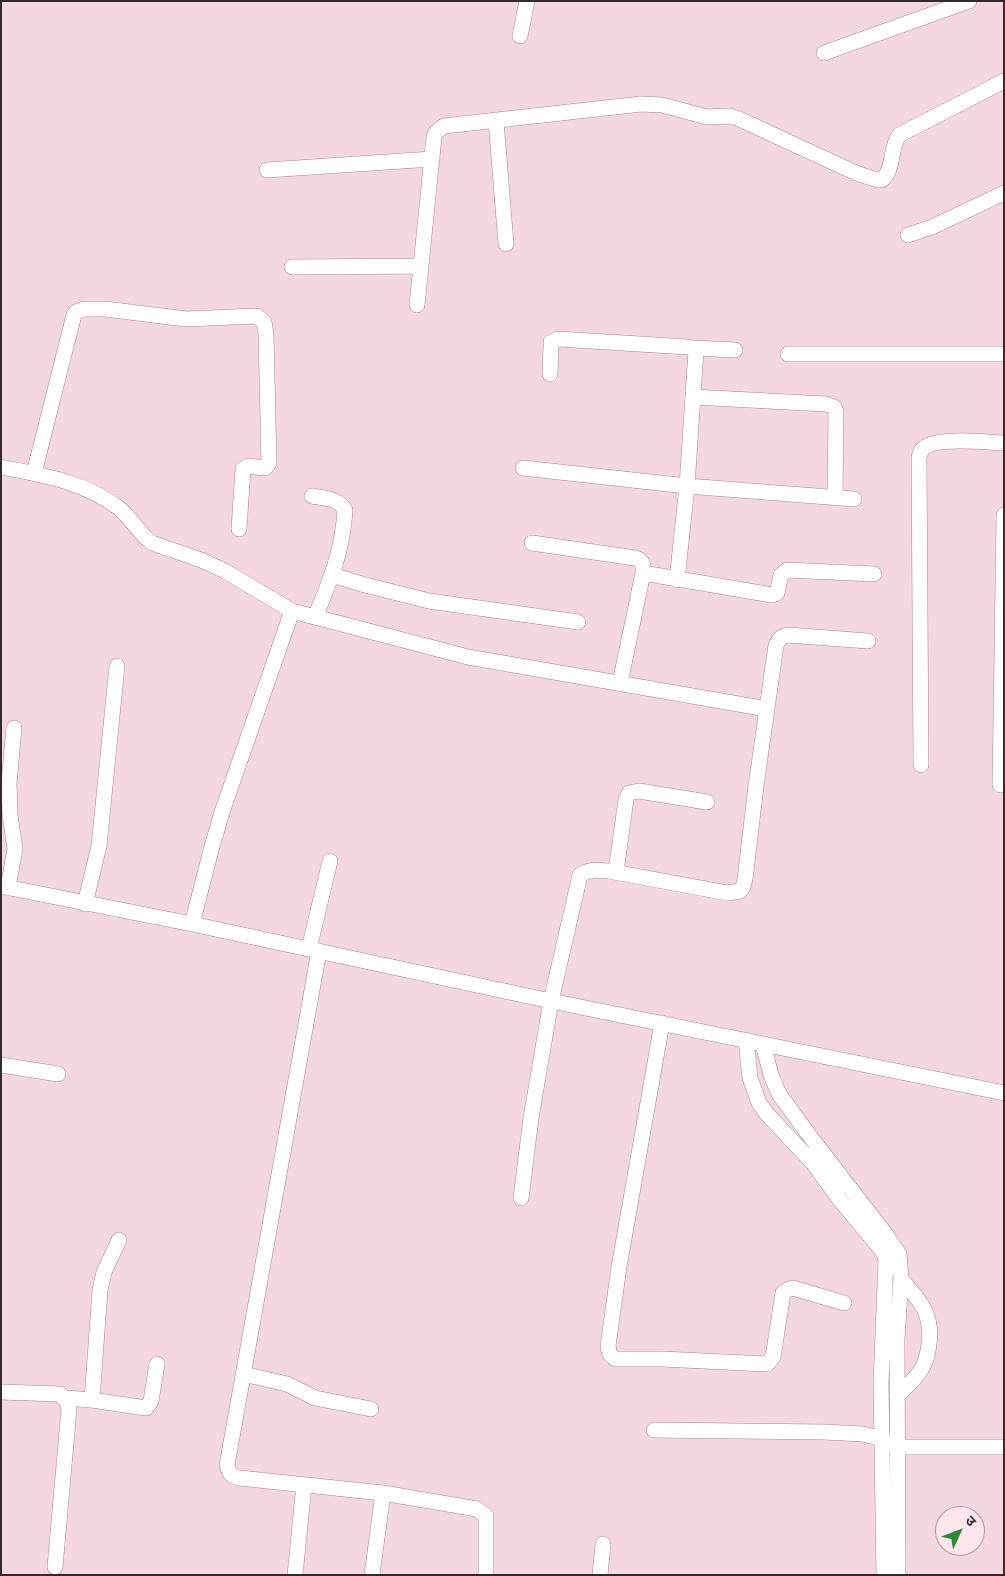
<!DOCTYPE html>
<meta charset="utf-8">
<style>
body{margin:0}
#map{position:relative;width:1005px;height:1576px;overflow:hidden;background:#f5d7e0;font-family:Spectral,"Noto Sans Devanagari",serif}
canvas{display:block}
.frame{position:absolute;inset:0;border:2px solid #34292c;pointer-events:none}
.north{position:absolute;left:935px;top:1506px;width:50px;height:50px;box-sizing:border-box;background:#ffe6ed;border:1px solid #ae9aa0;border-radius:50%;rotate:47deg;font-size:14px;font-weight:700;line-height:20px;text-align:center;color:#34292c}
.north::after{content:'';display:block;margin:auto;width:18px;height:22px;background:#2d893a;clip-path:polygon(50% 0,100% 100%,50% 72%,0 100%)}
</style>
<div id="map">
<canvas width="1005" height="1576"></canvas>
<div class="frame"></div>
<div class="north">उ</div>
</div>
<script>
const g = document.querySelector('canvas').getContext('2d');
g.lineJoin = 'round';
function stroke(path, color, width, dash) { g.strokeStyle = color; g.lineWidth = width; g.lineCap = dash ? 'butt' : 'round'; g.setLineDash(dash || []); g.stroke(path); }
const minor = new Path2D(`
 M 520,36 L 527,1
 M 824,53 L 969,1
 M 496,121 L 506,244
 M 267,170 L 432,159
 M 908,235 L 932,227 L 1004,193
 M 292,267 L 421,266
 M 417,305 L 434,137 L 436,132 L 444,126 L 641,104 L 662,105 L 707,117 L 729,116 L 737,118 L 856,173 L 877,180 L 882,180 C 894,170 890,148 899,135 L 1004,81
 M 693,348 L 735,350
 M 788,354 L 1004,354
 M 550,374 L 551,346 L 551,342 L 558,339 L 688,347 L 693,348 L 696,350 L 687,486 L 677,580
 M 693,397 L 826,404 L 834,407 L 836,411 L 835,497
 M 1,467 C 42,475 87,482 120,509 C 132,519 139,534 152,543 L 201,560 L 225,571 L 292,611 L 468,657 L 767,709
 M 523,468 L 687,486 L 854,499
 M 34,473 L 74,315 L 76,312 L 84,309 L 105,309 L 186,319 L 257,316 L 264,322 L 266,334 L 269,463 L 265,468 L 248,466 L 243,469 L 239,529
 M 312,496 C 324,498 339,498 345,510 C 343,549 330,582 315,617
 M 532,543 L 635,558 C 644,560 643,565 643,573 L 620,683
 M 643,573 L 772,595 L 777,593 L 781,575 L 787,570 L 874,574
 M 332,575 L 365,585 L 429,601 L 578,622
 M 921,765 L 919,457 C 920,453 922,449 925,447 C 938,437 986,442 1004,443
 M 1000,785 L 1004,515
 M 616,872 L 626,799 L 629,793 L 639,791 L 707,802
 M 1,886 L 192,924 L 551,1001 L 1004,1093
 M 8,888 L 15,849 L 10,815 L 9,783 L 14,728
 M 85,904 L 99,846 L 117,666
 M 192,924 L 211,850 L 222,812 L 292,611
 M 309,949 L 330,861
 M 319,951 L 227,1465 C 229,1473 231,1476 239,1478 L 383,1493 L 477,1509 L 486,1516 L 486,1575
 M 662,1023 L 619,1267 L 608,1346 C 609,1353 610,1357 617,1359 L 662,1359 L 767,1364 L 773,1357 L 783,1293 L 789,1289 L 793,1288 L 844,1303
 M 746,1040 L 750,1078 L 759,1103 L 767,1114 L 813,1163 L 840,1200 L 884,1253 L 886,1260 L 881,1383 L 884,1575
 M 763,1044 L 771,1075 L 779,1094 L 809,1135 L 884,1232 L 899,1254 L 901,1278 L 897,1339 L 898,1575
 M 1,1065 L 58,1074
 M 521,1198 L 531,1118 L 551,1001 L 580,875 C 589,869 597,870 609,871 L 728,893 L 740,891 L 743,887 L 745,879 L 756,786 L 776,645 C 779,639 781,636 788,635 L 868,641
 M 243,1374 L 287,1384 L 315,1398 L 371,1409
 M 1,1392 L 60,1394 L 67,1402 L 69,1409 L 55,1567
 M 897,1396 C 905,1387 915,1380 921,1370 C 926,1362 928,1353 929,1344 C 933,1314 920,1300 901,1279
 M 65,1398 L 92,1400 L 146,1408 L 151,1401 L 157,1364
 M 92,1400 L 100,1290 L 104,1272 L 119,1240
 M 654,1430 L 824,1432 L 863,1434 L 875,1437 L 897,1447 L 1004,1447
 M 295,1575 L 304,1485
 M 372,1575 L 383,1493
 M 600,1575 L 603,1544`);
stroke(minor, '#a48890', 16);
stroke(minor, '#fff', 15);
</script>
